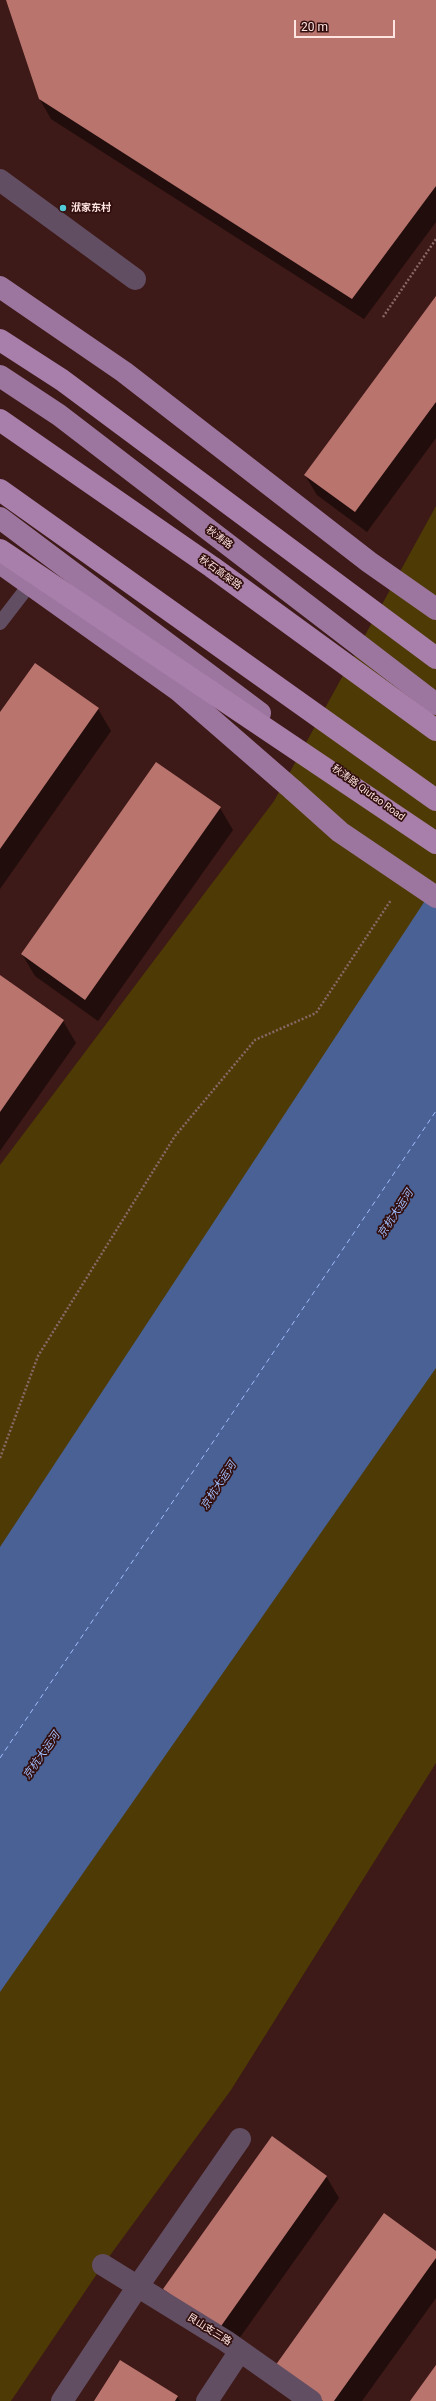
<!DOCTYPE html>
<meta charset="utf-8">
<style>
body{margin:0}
#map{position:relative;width:436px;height:2401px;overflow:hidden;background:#3d1917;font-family:Roboto,sans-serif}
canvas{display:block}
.scale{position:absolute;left:294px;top:20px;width:101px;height:18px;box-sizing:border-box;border:2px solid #ffe5e2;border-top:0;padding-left:5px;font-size:12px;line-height:14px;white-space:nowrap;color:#ffe5e2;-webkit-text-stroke:3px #320f0e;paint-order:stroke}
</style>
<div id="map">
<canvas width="436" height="2401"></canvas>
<div class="scale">20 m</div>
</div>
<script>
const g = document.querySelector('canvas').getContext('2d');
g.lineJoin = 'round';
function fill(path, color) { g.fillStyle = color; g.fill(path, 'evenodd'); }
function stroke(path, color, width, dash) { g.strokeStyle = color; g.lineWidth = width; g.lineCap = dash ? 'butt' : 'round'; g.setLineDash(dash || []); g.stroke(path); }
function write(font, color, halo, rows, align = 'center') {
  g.font = font + ' Roboto,"Noto Sans SC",sans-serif'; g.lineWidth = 3.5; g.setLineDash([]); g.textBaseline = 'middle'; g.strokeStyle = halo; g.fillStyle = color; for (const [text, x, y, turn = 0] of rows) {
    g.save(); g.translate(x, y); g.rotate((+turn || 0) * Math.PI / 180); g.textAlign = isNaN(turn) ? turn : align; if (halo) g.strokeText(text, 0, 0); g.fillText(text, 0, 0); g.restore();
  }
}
fill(new Path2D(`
 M 436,506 L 436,1763 L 231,2090 L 103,2265 L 11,2401 L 0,2401 L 0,1165 L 274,801 Z`), '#4e3a05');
fill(new Path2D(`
 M 436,884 L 436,1368 L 0,1992 L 0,1547 Z`), '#496195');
fill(new Path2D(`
 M 7,0 L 436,0 L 436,222 L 364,319 L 51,119 L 39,98 Z
 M 436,298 L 436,438 L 367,532 L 317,495 L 305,475 Z
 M 98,709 L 111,731 L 0,889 L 0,714 Z
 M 220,808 L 233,830 L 98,1021 L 35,976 L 22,954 Z
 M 0,977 L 63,1021 L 76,1043 L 0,1151 Z
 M 326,2176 L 339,2198 L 231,2350 L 177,2311 L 164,2289 Z
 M 436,2252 L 436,2298 L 362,2401 L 307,2401 Z
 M 121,2361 L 177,2397 L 180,2401 L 95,2401 Z`), '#0007');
stroke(new Path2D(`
 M 0,1758 L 436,1111`), '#a1befd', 1, [5, 4]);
fill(new Path2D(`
 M 6,0 L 436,0 L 436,186 L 352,299 L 39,99 Z
 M 436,296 L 436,402 L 355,512 L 304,475 Z
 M 35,663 L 99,708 L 0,849 L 0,712 Z
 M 156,762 L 221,807 L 85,1000 L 21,954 Z
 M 0,975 L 64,1020 L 0,1112 Z
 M 272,2136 L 327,2176 L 219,2329 L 163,2289 Z
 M 384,2213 L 436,2251 L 436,2258 L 334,2401 L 323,2401 L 275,2366 Z
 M 120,2360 L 178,2396 L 175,2401 L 94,2401 Z
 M 436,2365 L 436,2401 L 410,2401 Z`), '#b9746e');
stroke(new Path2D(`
 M 383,317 L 436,239
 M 0,1458 L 38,1356 L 175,1136 L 255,1040 L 316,1013 L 391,900`), '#886866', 2.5, [2, 2]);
stroke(new Path2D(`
 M 0,623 L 30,584`), '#624e62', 14);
stroke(new Path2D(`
 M 0,180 L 135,279
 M 103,2265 L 226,2341 L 311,2401
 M 62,2401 L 138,2286 L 240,2139
 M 207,2401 L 240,2351`), '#624e62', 22);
stroke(new Path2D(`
 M 0,287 L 124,372 L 369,562 L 436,609
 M 0,376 L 59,415 L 436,704
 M 0,518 L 260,713
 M 0,563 L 178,690 L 293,790`), '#9d769f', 22);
stroke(new Path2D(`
 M 0,340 L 62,380 L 436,658
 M 0,420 L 212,567 L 436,730
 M 0,490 L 436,800`), '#a87eab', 22);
stroke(new Path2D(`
 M 293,790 L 340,832 L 436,897`), '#9d769f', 22);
stroke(new Path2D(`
 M 0,550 L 436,843`), '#a87eab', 22);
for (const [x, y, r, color] of [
 [63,208,4,"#52cbd8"]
]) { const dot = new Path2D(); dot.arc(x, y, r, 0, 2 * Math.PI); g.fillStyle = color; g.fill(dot); stroke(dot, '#320f0e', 1.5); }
write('bold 10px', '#ffe5e2', '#320f0e', [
 ["洑家东村",71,208]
], 'left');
write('10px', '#ffe5e2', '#320f0e', [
 ["秋涛路",219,538,37],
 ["秋石高架路",220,573,36],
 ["秋涛路 Qiutao Road",368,793,36],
 ["艮山支三路",209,2330,32]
]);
write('italic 11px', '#a1befd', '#320f0e', [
 ["京杭大运河",396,1214,-57],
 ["京杭大运河",219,1486,-57],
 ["京杭大运河",42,1756,-55]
]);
</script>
